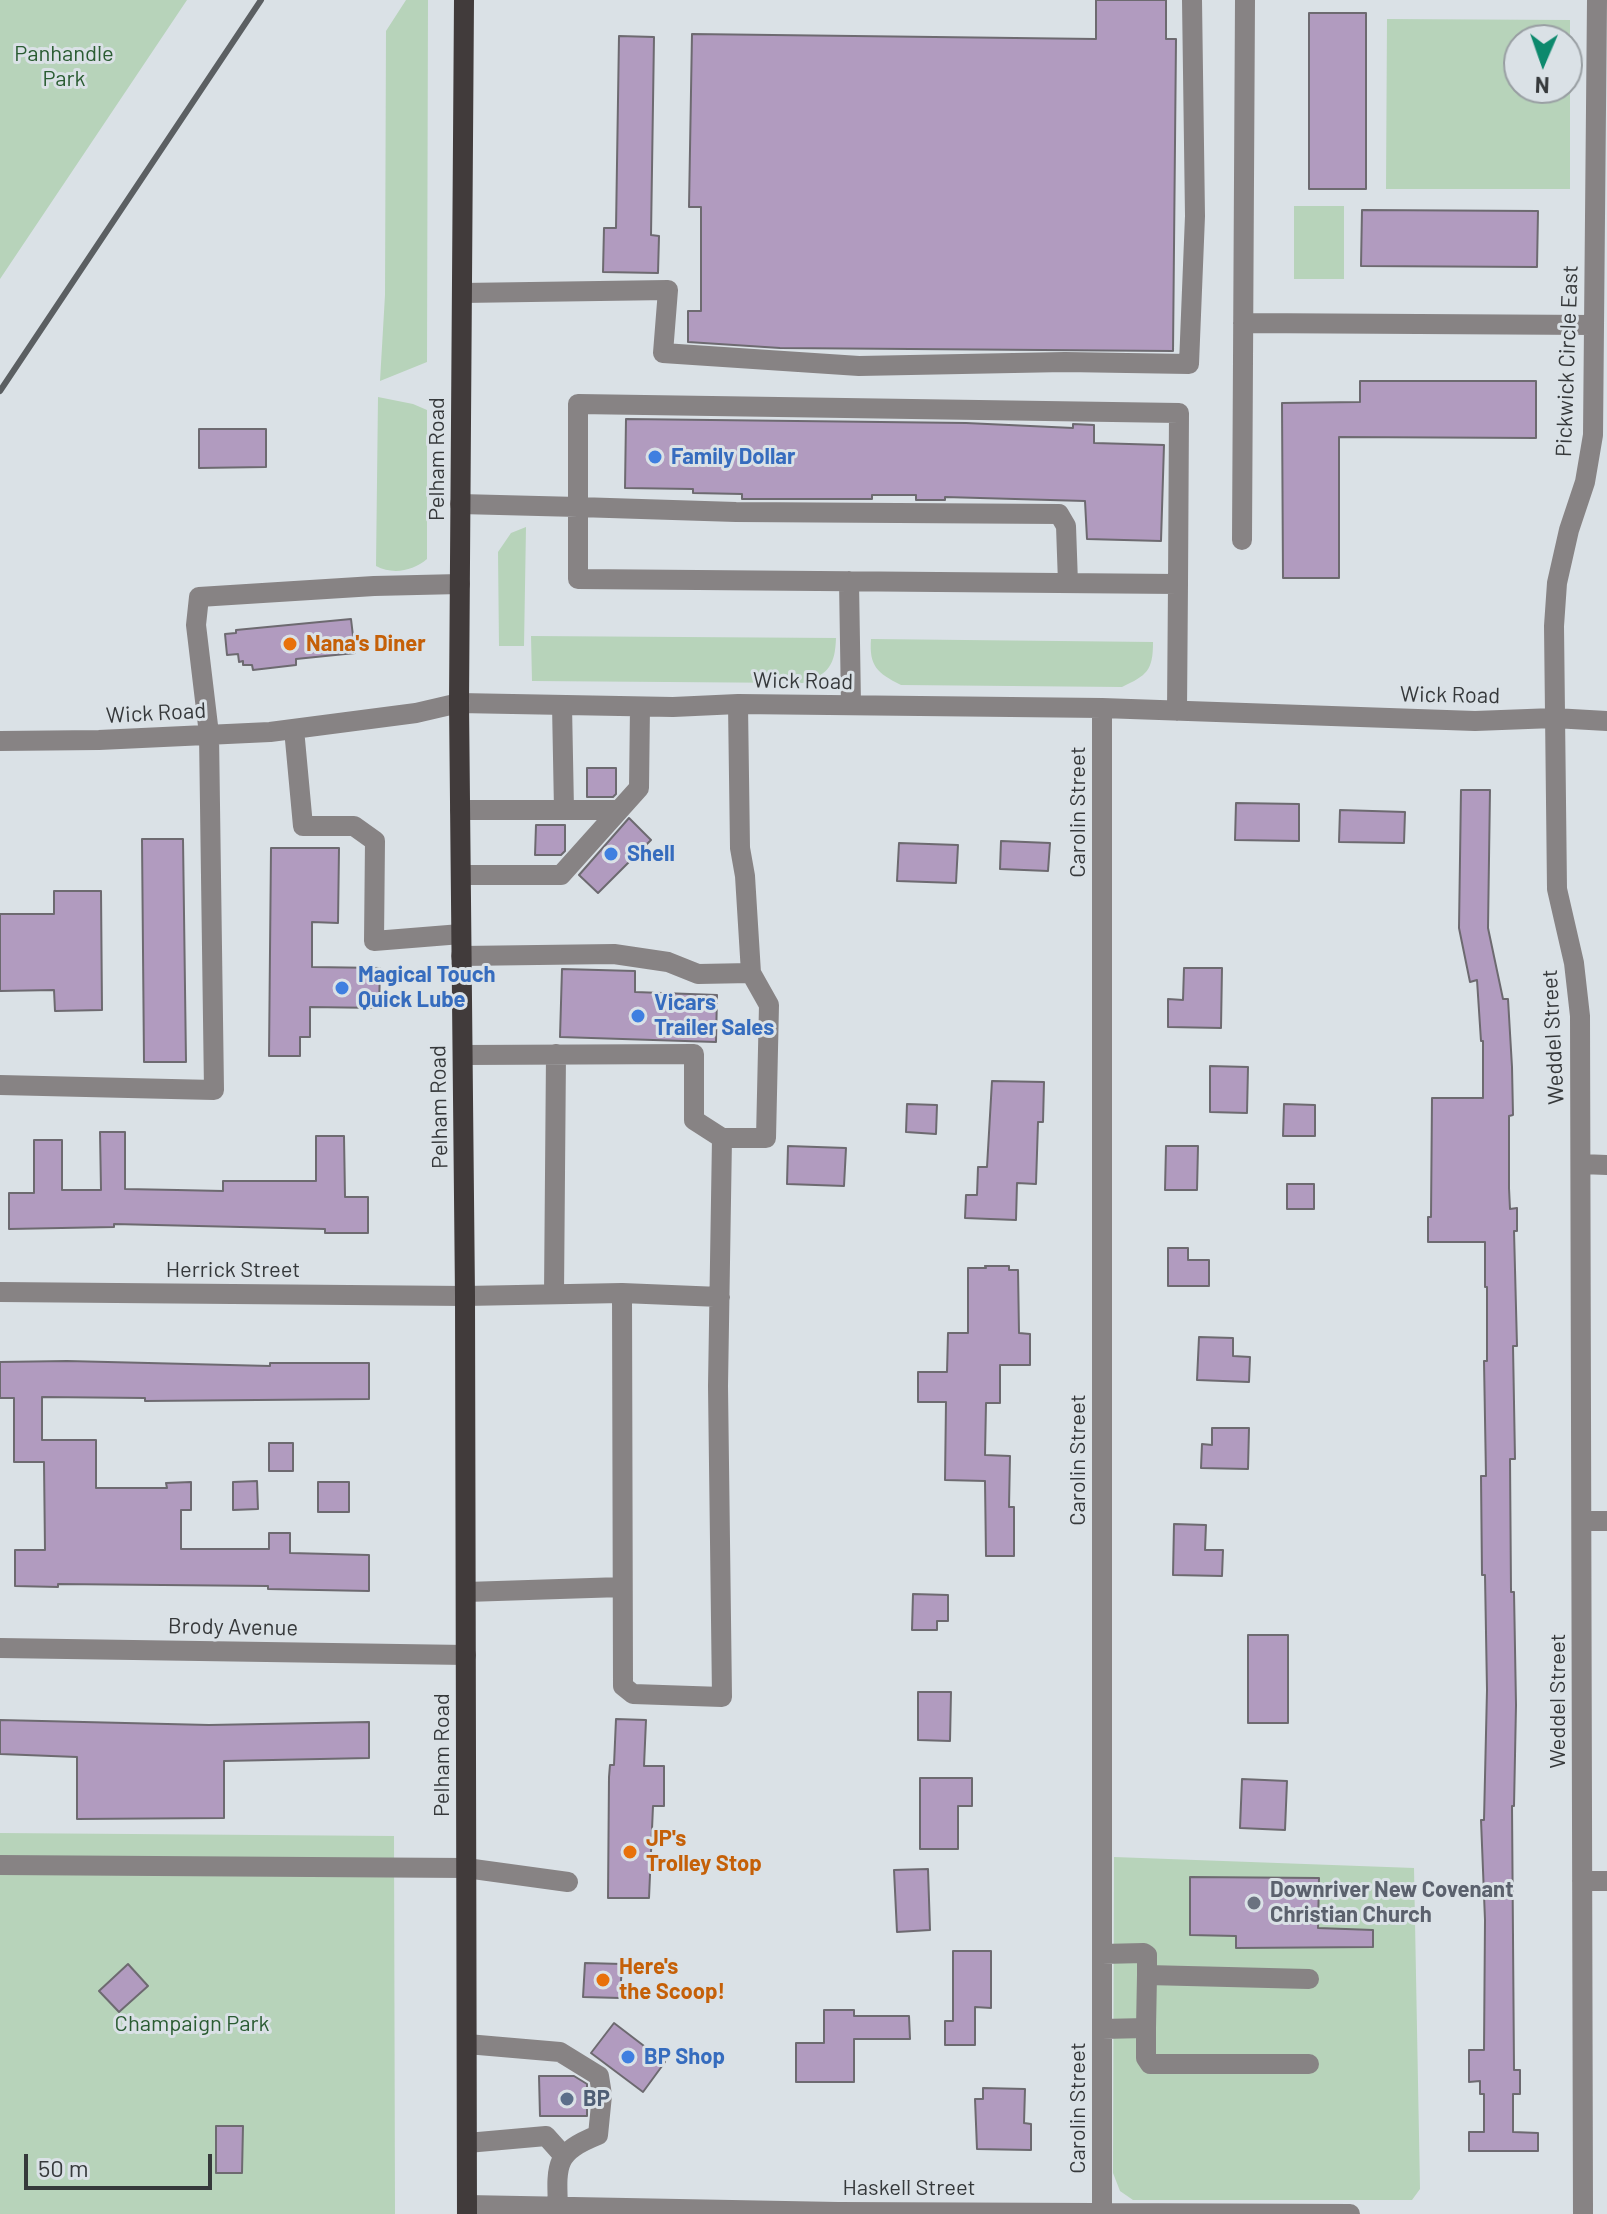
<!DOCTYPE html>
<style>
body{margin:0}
#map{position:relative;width:1607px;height:2214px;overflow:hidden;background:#dae1e6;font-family:Barlow,sans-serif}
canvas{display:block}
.north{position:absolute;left:1503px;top:24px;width:80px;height:80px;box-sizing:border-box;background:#dae1e6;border:2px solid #989ea2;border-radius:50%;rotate:182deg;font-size:22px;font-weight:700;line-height:32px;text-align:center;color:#36393b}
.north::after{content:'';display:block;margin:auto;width:28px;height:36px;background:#0d896d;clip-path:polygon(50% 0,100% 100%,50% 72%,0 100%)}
.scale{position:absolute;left:24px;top:2154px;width:188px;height:36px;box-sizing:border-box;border:4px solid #36393b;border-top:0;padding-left:10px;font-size:24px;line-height:28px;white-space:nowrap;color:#36393b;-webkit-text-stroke:6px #dae1e6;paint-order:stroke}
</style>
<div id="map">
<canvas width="1607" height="2214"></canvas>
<div class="north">N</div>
<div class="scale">50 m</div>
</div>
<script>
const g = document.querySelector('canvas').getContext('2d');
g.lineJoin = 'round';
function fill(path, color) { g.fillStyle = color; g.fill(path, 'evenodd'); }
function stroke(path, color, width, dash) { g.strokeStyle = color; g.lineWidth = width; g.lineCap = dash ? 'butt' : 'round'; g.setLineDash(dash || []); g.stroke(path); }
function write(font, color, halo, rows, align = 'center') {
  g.font = font + ' Barlow,sans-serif'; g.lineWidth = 6; g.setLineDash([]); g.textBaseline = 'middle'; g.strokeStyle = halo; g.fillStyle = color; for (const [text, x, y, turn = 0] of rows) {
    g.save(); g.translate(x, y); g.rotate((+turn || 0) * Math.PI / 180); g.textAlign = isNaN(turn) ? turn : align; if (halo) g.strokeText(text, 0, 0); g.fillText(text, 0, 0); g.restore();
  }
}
fill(new Path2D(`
 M 0,0 L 187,0 L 0,279 Z
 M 406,0 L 428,0 L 427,362 L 380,381 L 385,295 L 386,31 Z
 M 1387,19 L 1570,20 L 1570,189 L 1386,189 ZM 1519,40 L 1567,40 L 1567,88 L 1519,88 Z
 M 1294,206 L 1344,206 L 1344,279 L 1294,279 Z
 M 378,397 L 413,404 L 427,410 L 427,559 C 413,571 393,575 376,566 Z
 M 526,527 L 524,646 L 499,646 L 498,552 L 511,533 Z
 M 531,636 L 836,638 C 835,665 829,674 803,683 L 532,681 Z
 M 871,639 L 1153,642 C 1153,671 1147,675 1122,687 L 901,685 C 877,673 869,666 871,639 Z
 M 0,1833 L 394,1836 L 395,2214 L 0,2214 Z
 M 1114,1857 L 1414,1868 L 1420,2189 L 1412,2200 L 1133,2200 L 1120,2191 L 1113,2173 Z`), '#b7d3ba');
const building = new Path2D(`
 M 1096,0 L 1166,0 L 1166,39 L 1176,39 L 1173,351 L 780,348 L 688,342 L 688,311 L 701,311 L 701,207 L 689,207 L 692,34 L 1096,39 Z
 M 1309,13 L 1366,13 L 1366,189 L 1309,189 Z
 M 619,36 L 654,37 L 651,235 L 659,236 L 658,273 L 603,272 L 604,228 L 616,228 Z
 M 1362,210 L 1538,211 L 1537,267 L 1361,266 Z
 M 1360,381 L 1536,381 L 1536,438 L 1339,437 L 1339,578 L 1283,578 L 1282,403 L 1360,402 Z
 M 626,419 L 966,423 L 1073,428 L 1073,424 L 1094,425 L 1094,443 L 1164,445 L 1161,541 L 1087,539 L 1085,501 L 945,497 L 945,500 L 916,500 L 916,495 L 872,495 L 872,499 L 742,499 L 742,494 L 693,493 L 693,489 L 625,488 Z
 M 199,429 L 266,429 L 266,467 L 199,468 Z
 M 351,619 L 355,653 L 296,659 L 296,665 L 253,670 L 252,665 L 243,665 L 243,661 L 239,662 L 238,654 L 227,655 L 225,634 L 236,633 L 236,630 Z
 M 587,768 L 616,768 L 616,794 L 613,797 L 587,797 Z
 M 1461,790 L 1490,790 L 1488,928 L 1503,999 L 1508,999 L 1512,1067 L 1513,1115 L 1509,1116 L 1509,1188 L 1510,1209 L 1517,1208 L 1517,1231 L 1514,1231 L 1517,1346 L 1513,1346 L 1515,1459 L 1510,1459 L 1511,1592 L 1514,1592 L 1516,1705 L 1514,1806 L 1512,1806 L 1514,2070 L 1520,2070 L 1520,2094 L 1513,2094 L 1513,2132 L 1538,2133 L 1538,2151 L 1469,2151 L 1469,2132 L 1484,2132 L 1484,2094 L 1480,2094 L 1480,2081 L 1469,2082 L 1469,2050 L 1484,2050 L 1485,1920 L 1481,1820 L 1484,1820 L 1487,1690 L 1485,1575 L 1482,1575 L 1481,1476 L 1486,1476 L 1484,1361 L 1487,1361 L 1487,1287 L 1485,1287 L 1485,1242 L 1428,1242 L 1428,1217 L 1431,1217 L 1432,1098 L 1483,1098 L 1483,1041 L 1481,1041 L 1477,980 L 1470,982 L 1459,928 Z
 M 1236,803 L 1299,804 L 1299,841 L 1235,840 Z
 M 1340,810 L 1405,812 L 1404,843 L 1339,842 Z
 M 629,818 L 651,840 L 598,893 L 579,875 Z
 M 536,825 L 565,825 L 565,851 L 561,855 L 535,855 Z
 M 142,839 L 183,839 L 186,1062 L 144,1062 Z
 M 1001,841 L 1050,843 L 1048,871 L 1000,869 Z
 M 899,843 L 958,845 L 956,883 L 897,881 Z
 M 271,848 L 339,848 L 338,923 L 312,922 L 312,967 L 380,968 L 379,1008 L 310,1007 L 310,1037 L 300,1037 L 300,1056 L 269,1056 Z
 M 54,891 L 101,891 L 102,1010 L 55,1011 L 54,990 L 0,991 L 0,914 L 54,914 Z
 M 1184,968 L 1222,968 L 1221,1028 L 1168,1027 L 1168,999 L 1183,1000 Z
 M 562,969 L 635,971 L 635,992 L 717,995 L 716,1042 L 560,1037 Z
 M 1210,1066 L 1248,1067 L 1247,1113 L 1210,1112 Z
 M 992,1081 L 1044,1082 L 1043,1122 L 1038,1122 L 1036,1184 L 1017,1183 L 1016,1220 L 965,1218 L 966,1195 L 977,1195 L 978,1167 L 987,1167 Z
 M 907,1104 L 937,1105 L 936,1134 L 906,1132 Z
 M 1284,1104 L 1315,1105 L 1315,1136 L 1283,1136 Z
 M 100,1132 L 125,1132 L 125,1189 L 177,1190 L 223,1191 L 223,1181 L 316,1181 L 316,1136 L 344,1136 L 345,1197 L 368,1197 L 368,1233 L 325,1233 L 325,1229 L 114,1224 L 114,1227 L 9,1229 L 9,1193 L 34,1193 L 34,1140 L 62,1140 L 62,1190 L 101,1190 Z
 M 788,1146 L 846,1148 L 844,1186 L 787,1184 Z
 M 1166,1146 L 1198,1146 L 1197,1190 L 1165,1190 Z
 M 1287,1184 L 1314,1184 L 1314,1209 L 1287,1209 Z
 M 1168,1248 L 1188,1248 L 1188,1260 L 1209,1260 L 1209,1286 L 1168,1286 Z
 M 985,1266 L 1009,1266 L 1009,1270 L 1018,1270 L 1019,1333 L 1030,1334 L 1030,1365 L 1000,1365 L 1000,1403 L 986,1403 L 985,1455 L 1010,1456 L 1009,1507 L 1014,1507 L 1014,1556 L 986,1556 L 985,1481 L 945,1480 L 946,1402 L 918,1402 L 918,1372 L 947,1372 L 948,1333 L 968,1333 L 968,1268 L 986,1268 Z
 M 1199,1337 L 1233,1338 L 1233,1356 L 1250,1357 L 1249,1382 L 1197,1380 Z
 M 67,1361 L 270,1366 L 270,1363 L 369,1363 L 369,1399 L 145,1401 L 145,1398 L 42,1397 L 42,1440 L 96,1440 L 96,1488 L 167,1488 L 166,1483 L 191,1482 L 191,1510 L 181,1510 L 181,1549 L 269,1549 L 269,1533 L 290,1533 L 290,1553 L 369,1555 L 369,1591 L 268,1589 L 268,1586 L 58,1584 L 58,1587 L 15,1586 L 15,1550 L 45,1550 L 44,1462 L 14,1462 L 14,1398 L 0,1398 L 0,1362 Z
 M 1212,1428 L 1249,1428 L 1248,1469 L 1201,1468 L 1202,1444 L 1212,1445 Z
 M 269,1443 L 293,1443 L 293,1471 L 269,1471 Z
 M 257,1481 L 258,1509 L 233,1510 L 233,1482 Z
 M 318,1482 L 349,1482 L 349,1512 L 318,1512 Z
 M 1174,1524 L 1206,1525 L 1205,1550 L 1223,1550 L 1222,1576 L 1173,1575 Z
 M 913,1594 L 948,1595 L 948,1621 L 937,1621 L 937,1630 L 912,1630 Z
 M 1248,1635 L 1288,1635 L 1288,1723 L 1248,1723 Z
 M 918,1692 L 951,1692 L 950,1741 L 918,1740 Z
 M 616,1719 L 646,1720 L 644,1766 L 664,1766 L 664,1806 L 653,1806 L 649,1898 L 608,1898 L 609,1777 L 610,1765 L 614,1765 Z
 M 0,1720 L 209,1725 L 369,1722 L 369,1758 L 224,1761 L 224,1818 L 77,1819 L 77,1757 L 0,1754 Z
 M 920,1778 L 972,1778 L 972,1806 L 958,1806 L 958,1849 L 920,1849 Z
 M 1242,1779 L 1287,1781 L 1285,1830 L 1240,1828 Z
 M 928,1869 L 930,1930 L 897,1932 L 894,1870 Z
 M 1190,1877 L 1319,1878 L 1318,1928 L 1373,1930 L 1373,1947 L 1236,1948 L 1236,1936 L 1190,1935 Z
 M 953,1951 L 991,1951 L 991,2008 L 975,2007 L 975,2045 L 945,2045 L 945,2021 L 953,2021 Z
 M 585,1963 L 622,1964 L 620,1998 L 583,1997 Z
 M 128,1964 L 148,1986 L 119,2012 L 99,1991 Z
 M 824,2010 L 854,2010 L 854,2016 L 909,2016 L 910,2039 L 854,2039 L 854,2082 L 796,2082 L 796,2043 L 824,2043 Z
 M 614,2023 L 665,2062 L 643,2092 L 591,2053 Z
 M 539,2076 L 574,2076 L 587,2084 L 587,2116 L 540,2116 Z
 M 983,2088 L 1025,2089 L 1024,2123 L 1031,2124 L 1031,2150 L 977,2149 L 975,2099 L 983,2099 Z
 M 216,2126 L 243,2126 L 242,2173 L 216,2173 Z`);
fill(building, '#b19bbf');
stroke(building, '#6d6a70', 2);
stroke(new Path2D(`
 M 462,293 L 668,290 L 663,353 L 859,366 L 1065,362 L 1189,364 L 1195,216 L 1192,0
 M 1243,323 L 1594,325
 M 460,504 L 578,507 L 578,579 L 1178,584 L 1179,413 L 578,404 L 578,507 L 736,512 L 1059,514 L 1066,526 L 1068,583
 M 1242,540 L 1245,0
 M 849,581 L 851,705
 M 562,705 L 564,810
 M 1102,708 L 1102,2212
 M 1177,711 L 1178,584
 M 294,729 L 303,826 L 354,826 L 375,841 L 374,941 L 461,934
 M 0,741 L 99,740 L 270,732 L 416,713 L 459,703 L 673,707 L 738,704 L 1102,708 L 1475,721 L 1554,718 L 1607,721
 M 460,810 L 619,810
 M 461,875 L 561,875 L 639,788 L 640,707
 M 461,956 L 614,954 L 668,962 L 698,974 L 751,973
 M 463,1055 L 694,1054 L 694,1120 L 722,1138
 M 0,1085 L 214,1090 L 209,734 L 196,625 L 199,597 L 374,586 L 460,584
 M 1581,1164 L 1607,1165
 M 0,1292 L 465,1296 L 622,1293 L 623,1686 L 633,1694 L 722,1697 L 718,1386 L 722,1138 L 766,1138 L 769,1005 L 751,973 L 745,876 L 740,848 L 738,704
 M 622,1293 L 720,1297
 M 554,1294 L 556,1054
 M 1582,1521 L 1607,1521
 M 466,1592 L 622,1587
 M 0,1648 L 466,1655
 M 0,1865 L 466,1868 L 568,1882
 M 1582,1881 L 1607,1881
 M 1102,1954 L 1144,1953 L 1147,1955 L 1147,1975
 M 1146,2028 L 1147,1975 L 1309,1979
 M 1102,2029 L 1146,2028 L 1146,2058 L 1150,2064 L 1309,2064
 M 467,2044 L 560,2052 L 599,2076 L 602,2095 L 598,2135 C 556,2152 556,2163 558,2206
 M 467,2143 L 546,2136 L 563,2155
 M 467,2205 L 838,2212 L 1350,2214
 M 1583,2214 L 1580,1016 L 1574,963 L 1557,889 L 1554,626 L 1557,583 L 1569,530 L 1585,482 L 1593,435 L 1597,0`), '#878384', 20);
stroke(new Path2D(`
 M 464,0 L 459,703 L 465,1296 L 467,2214`), '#413b3b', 20);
stroke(new Path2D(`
 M 0,391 L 261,0`), '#5b5f62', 6);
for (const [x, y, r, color] of [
 [655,457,8,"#3f7fe0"],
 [290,644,8,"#e8710a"],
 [611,854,8,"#3f7fe0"],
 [342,988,8,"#3f7fe0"],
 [638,1016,8,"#3f7fe0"],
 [630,1852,8,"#e8710a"],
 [1254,1903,8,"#6b7280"],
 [603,1980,8,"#e8710a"],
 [628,2057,8,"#3f7fe0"],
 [567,2099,8,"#5c6f8a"]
]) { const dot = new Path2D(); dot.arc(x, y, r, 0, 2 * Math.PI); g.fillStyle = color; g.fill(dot); stroke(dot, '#dae1e6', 3); }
write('22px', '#2a5c32', '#dae1e6', [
 ["Panhandle",64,54],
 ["Park",64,79],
 ["Champaign Park",192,2024]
]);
write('22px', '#36393b', '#dae1e6', [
 ["Pickwick Circle East",1567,361,-88],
 ["Pelham Road",437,459,-90],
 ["Wick Road",803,681,1],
 ["Wick Road",1450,695,1],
 ["Wick Road",156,713,-3],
 ["Carolin Street",1078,812,-90],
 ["Weddel Street",1553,1037,-93],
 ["Pelham Road",439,1107,-91],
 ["Herrick Street",233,1270],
 ["Carolin Street",1078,1460,-90],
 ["Brody Avenue",233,1627,1],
 ["Weddel Street",1558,1701,-90],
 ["Pelham Road",442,1755,-90],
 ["Carolin Street",1078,2108,-90],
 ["Haskell Street",909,2188]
]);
write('bold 22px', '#366cbe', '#dae1e6', [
 ["Family Dollar",671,457],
 ["Shell",627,854],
 ["Magical Touch",358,975],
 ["Quick Lube",358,1000],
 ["Vicars",654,1003],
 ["Trailer Sales",654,1028],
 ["BP Shop",644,2057]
], 'left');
write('bold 22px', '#c56008', '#dae1e6', [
 ["Nana's Diner",306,644],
 ["JP's",646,1839],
 ["Trolley Stop",646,1864],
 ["Here's",619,1967],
 ["the Scoop!",619,1992]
], 'left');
write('bold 22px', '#5b616d', '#dae1e6', [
 ["Downriver New Covenant",1270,1890],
 ["Christian Church",1270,1915]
], 'left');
write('bold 22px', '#4e5e75', '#dae1e6', [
 ["BP",583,2099]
], 'left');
</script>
